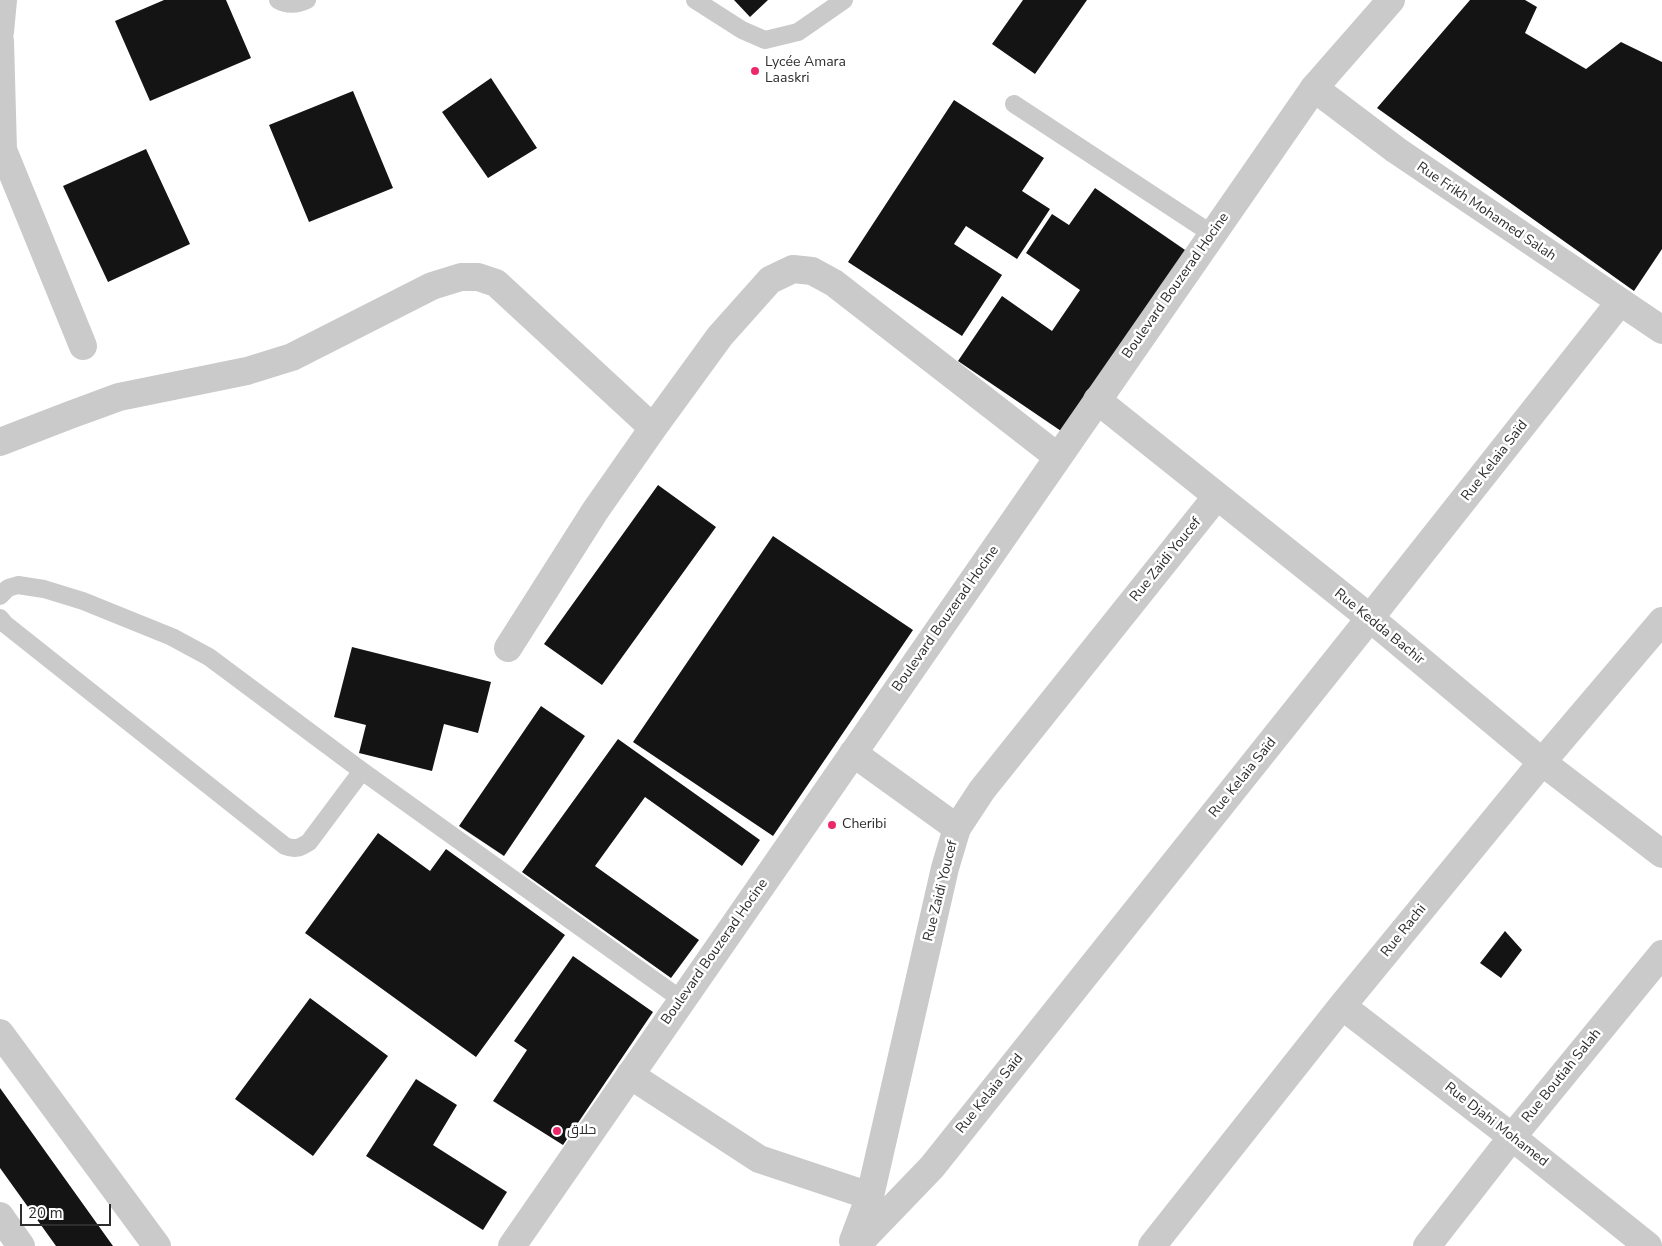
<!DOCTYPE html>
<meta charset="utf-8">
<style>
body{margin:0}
#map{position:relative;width:1662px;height:1246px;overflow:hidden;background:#fff;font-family:"Nunito Sans",sans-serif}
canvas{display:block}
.scale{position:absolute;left:20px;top:1204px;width:91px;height:22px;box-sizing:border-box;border:2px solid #2d2d2d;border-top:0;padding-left:6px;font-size:15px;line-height:18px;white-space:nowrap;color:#2d2d2d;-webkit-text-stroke:4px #fff;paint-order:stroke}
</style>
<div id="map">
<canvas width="1662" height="1246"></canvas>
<div class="scale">20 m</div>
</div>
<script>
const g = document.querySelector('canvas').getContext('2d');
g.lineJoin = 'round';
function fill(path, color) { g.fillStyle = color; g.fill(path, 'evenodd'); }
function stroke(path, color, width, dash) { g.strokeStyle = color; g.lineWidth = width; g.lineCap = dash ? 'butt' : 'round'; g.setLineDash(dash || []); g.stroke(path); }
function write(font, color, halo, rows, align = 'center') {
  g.font = font + ' "Nunito Sans",Cairo,sans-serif'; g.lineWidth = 5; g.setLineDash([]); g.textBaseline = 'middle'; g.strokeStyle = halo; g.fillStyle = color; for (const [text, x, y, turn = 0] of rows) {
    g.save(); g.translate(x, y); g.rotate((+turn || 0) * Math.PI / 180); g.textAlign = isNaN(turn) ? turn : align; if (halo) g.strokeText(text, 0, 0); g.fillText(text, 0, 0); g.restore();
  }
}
fill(new Path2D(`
 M 164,0 L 226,0 L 251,58 L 150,101 L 115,21 Z
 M 734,0 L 768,0 L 750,17 Z
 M 1023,0 L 1087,0 L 1035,74 L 992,44 Z
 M 1470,0 L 1525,0 L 1537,7 L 1525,33 L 1586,69 L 1621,42 L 1662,62 L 1662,249 L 1634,291 L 1377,108 Z
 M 491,78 L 537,148 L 488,178 L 442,112 Z
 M 353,91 L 393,188 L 309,222 L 269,125 Z
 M 954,100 L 1044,158 L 1022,191 L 1050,209 L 1017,259 L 966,226 L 954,244 L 1002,275 L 962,336 L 848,262 Z
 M 146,149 L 190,244 L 108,282 L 63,186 Z
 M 1095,188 L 1188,252 L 1064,433 L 958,361 L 1002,296 L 1052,331 L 1080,290 L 1026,253 L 1052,214 L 1069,225 Z
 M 658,485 L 716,527 L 602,685 L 544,644 Z
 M 773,536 L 913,630 L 773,836 L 633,742 Z
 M 352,647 L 491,682 L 478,733 L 444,724 L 432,771 L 359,753 L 366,725 L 334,717 Z
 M 541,706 L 585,736 L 504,856 L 459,826 Z
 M 618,739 L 760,840 L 742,866 L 645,797 L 595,866 L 699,940 L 671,978 L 522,872 Z
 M 378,833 L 430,871 L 446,849 L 565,935 L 476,1057 L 305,933 Z
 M 1505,931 L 1522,950 L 1501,978 L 1480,963 Z
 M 573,956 L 653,1012 L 563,1145 L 493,1101 L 527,1050 L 514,1041 Z
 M 310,998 L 388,1056 L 313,1156 L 235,1099 Z
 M 416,1079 L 457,1105 L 433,1145 L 507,1192 L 483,1230 L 366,1156 Z
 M 0,1088 L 113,1246 L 56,1246 L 0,1168 Z`), '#141414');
stroke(new Path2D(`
 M 278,0 C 286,5 297,5 307,0
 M 695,0 L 742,30 L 765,40 L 798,32 L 844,0
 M 1014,104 L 1212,234
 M 0,596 L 8,588 L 18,585 L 44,589 L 83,601 L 172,637 L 209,657 L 362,771 L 682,1000
 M 0,618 L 5,624 L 285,846 C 295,850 300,848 309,842 L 362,771`), '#cacaca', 18);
stroke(new Path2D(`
 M 0,32 L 3,0
 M 0,41 L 3,150 L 83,346
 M 1314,88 L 1396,150 L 1662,330
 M 1097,400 L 1370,618 L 1542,762 L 1662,854
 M 0,442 L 70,415 L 119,397 L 247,371 L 292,357 L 432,286 L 461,277 L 478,277 L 496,283 L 653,428
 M 508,648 L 595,511 L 653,428 L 720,336 L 770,280 L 793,269 L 812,271 L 834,283 L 1058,457
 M 853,753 L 957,828
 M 1342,1006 L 1512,1137 L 1648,1246
 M 0,1033 L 157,1246
 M 630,1075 L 759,1159 L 870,1196
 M 0,1216 L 21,1246
 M 853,1241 L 870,1196 L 945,868 L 957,828 L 982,790 L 1217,496
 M 856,1246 L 932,1167 L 1370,618 L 1620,302
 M 1152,1246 L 1342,1006 L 1542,762 L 1662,621
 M 1427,1246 L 1512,1137 L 1662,954`), '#cacaca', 28);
stroke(new Path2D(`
 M 512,1246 L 1314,88 L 1391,0`), '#cacaca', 28);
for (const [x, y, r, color] of [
 [755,71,5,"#ed276b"],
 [832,825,5,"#ed276b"],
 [557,1131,5,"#ed276b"]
]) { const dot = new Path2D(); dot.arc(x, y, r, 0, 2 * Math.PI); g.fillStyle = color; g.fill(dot); stroke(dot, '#fff', 2); }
write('14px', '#2d2d2d', '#fff', [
 ["Lycée Amara",765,63],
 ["Laaskri",765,79],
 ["Cheribi",842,825],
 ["حلاق",567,1131]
], 'left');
write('14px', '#2d2d2d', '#fff', [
 ["Rue Frikh Mohamed Salah",1486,212,34],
 ["Boulevard Bouzerad Hocine",1176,286,-55],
 ["Rue Kelaia Saïd",1495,461,-52],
 ["Rue Zaidi Youcef",1166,560,-51],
 ["Boulevard Bouzerad Hocine",946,619,-55],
 ["Rue Kedda Bachir",1379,627,39],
 ["Rue Kelaia Saïd",1243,778,-51],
 ["Rue Zaidi Youcef",941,891,-76],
 ["Rue Rachi",1404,931,-51],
 ["Boulevard Bouzerad Hocine",715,952,-55],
 ["Rue Boutiah Salah",1562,1076,-51],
 ["Rue Kelaia Saïd",990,1094,-51],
 ["Rue Djahi Mohamed",1496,1125,38]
]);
</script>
